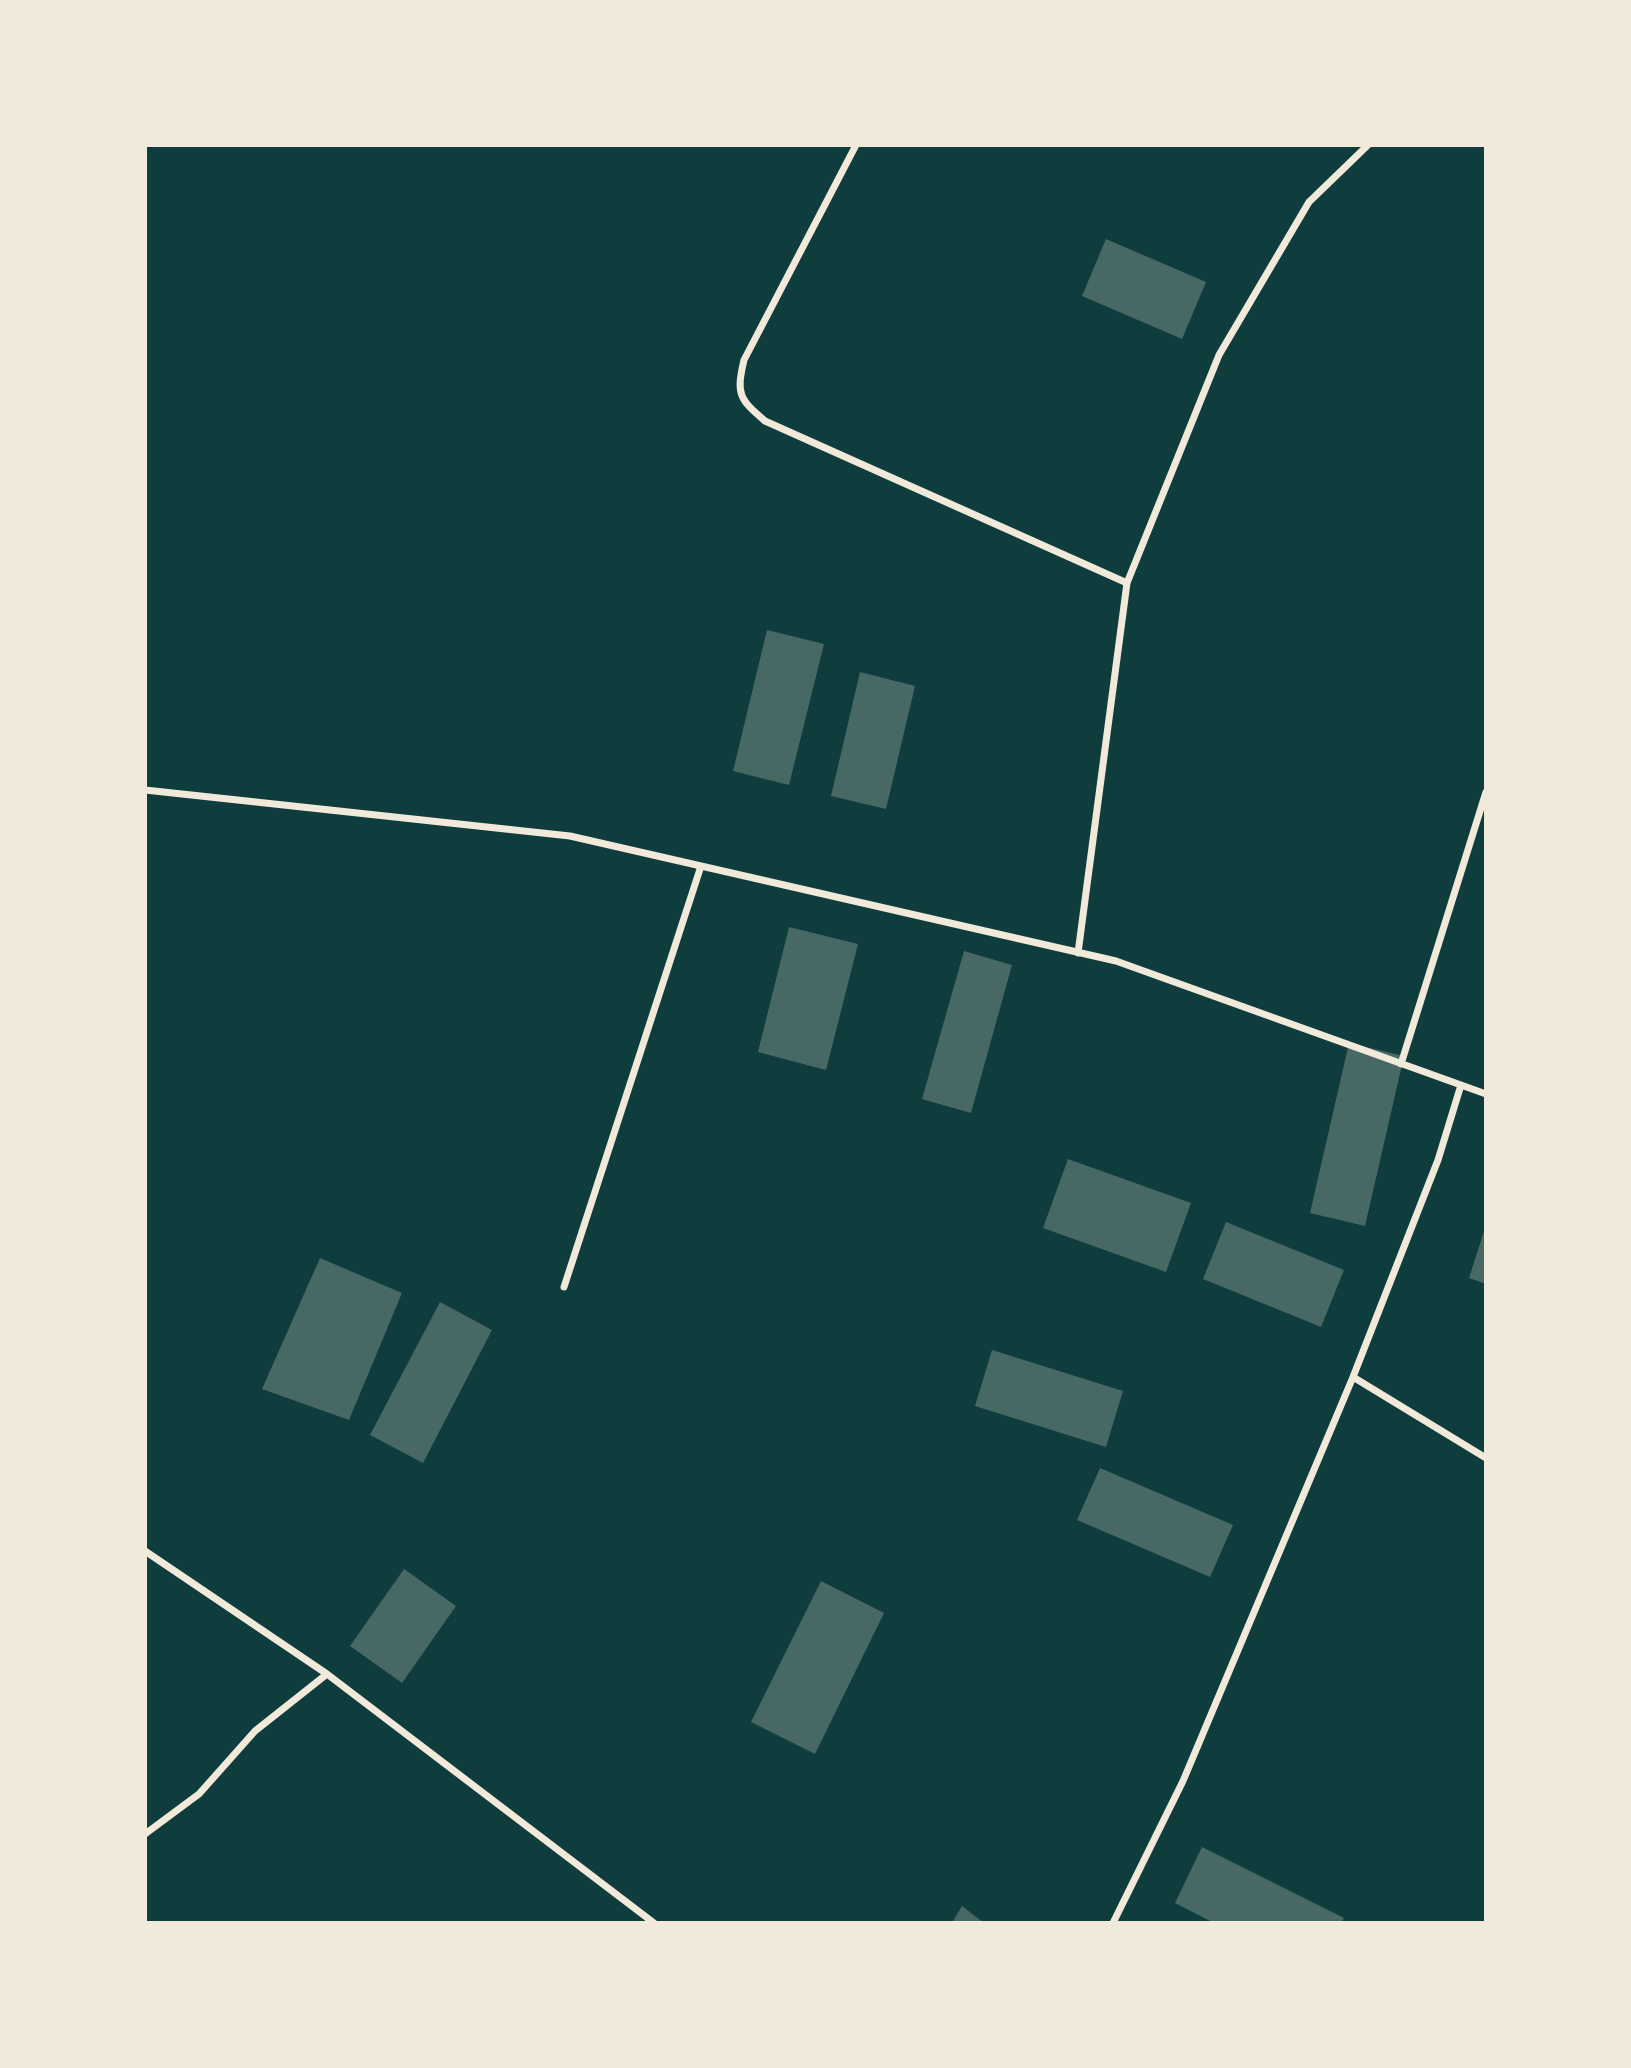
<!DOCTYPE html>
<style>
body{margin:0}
#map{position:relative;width:1631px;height:2068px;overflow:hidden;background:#0f3d3e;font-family:Arial,sans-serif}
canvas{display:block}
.frame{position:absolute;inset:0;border:147px solid #f1e9da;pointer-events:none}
</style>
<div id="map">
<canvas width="1631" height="2068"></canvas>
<div class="frame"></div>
</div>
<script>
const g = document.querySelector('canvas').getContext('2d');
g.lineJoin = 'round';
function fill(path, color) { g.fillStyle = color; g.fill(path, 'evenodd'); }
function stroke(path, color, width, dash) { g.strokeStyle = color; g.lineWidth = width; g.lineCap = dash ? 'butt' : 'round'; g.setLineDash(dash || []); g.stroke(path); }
fill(new Path2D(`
 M 1106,239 L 1206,282 L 1182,339 L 1082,296 Z
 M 767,630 L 824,644 L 789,785 L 733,771 Z
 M 860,672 L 915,686 L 886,809 L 831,796 Z
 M 789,927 L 858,944 L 826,1070 L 758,1052 Z
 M 964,951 L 1012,965 L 971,1113 L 922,1099 Z
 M 1349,1043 L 1404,1056 L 1365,1226 L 1310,1213 Z
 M 1068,1159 L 1191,1203 L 1166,1272 L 1043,1228 Z
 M 1226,1222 L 1344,1270 L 1321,1327 L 1203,1279 Z
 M 1485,1228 L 1486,1228 L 1486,1284 L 1469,1278 Z
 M 320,1258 L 402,1293 L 349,1420 L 262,1389 Z
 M 440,1302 L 492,1330 L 423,1463 L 370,1435 Z
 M 992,1350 L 1123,1391 L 1106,1447 L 975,1406 Z
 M 1100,1468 L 1233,1525 L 1210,1577 L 1077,1520 Z
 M 404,1569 L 456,1606 L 402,1683 L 350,1646 Z
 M 821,1581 L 884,1613 L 815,1754 L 751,1722 Z
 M 1202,1847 L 1344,1918 L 1341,1923 L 1214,1923 L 1175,1903 Z
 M 962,1906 L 984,1923 L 952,1923 Z`), '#486865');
stroke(new Path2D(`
 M 856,145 L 744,360 C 736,394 739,399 765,421 L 1127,583
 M 145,790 L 570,836 L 1116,961 L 1486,1094
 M 1078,953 L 1127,583 L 1219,355 L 1309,202 L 1368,145
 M 1401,1064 L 1486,792
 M 564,1287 L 701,866
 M 1353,1377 L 1486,1458
 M 145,1551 L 327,1674 L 654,1923
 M 145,1834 L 199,1794 L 255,1731 L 327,1674
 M 1113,1923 L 1183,1781 L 1353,1377 L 1438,1160 L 1461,1085`), '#f1e9da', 7);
</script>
